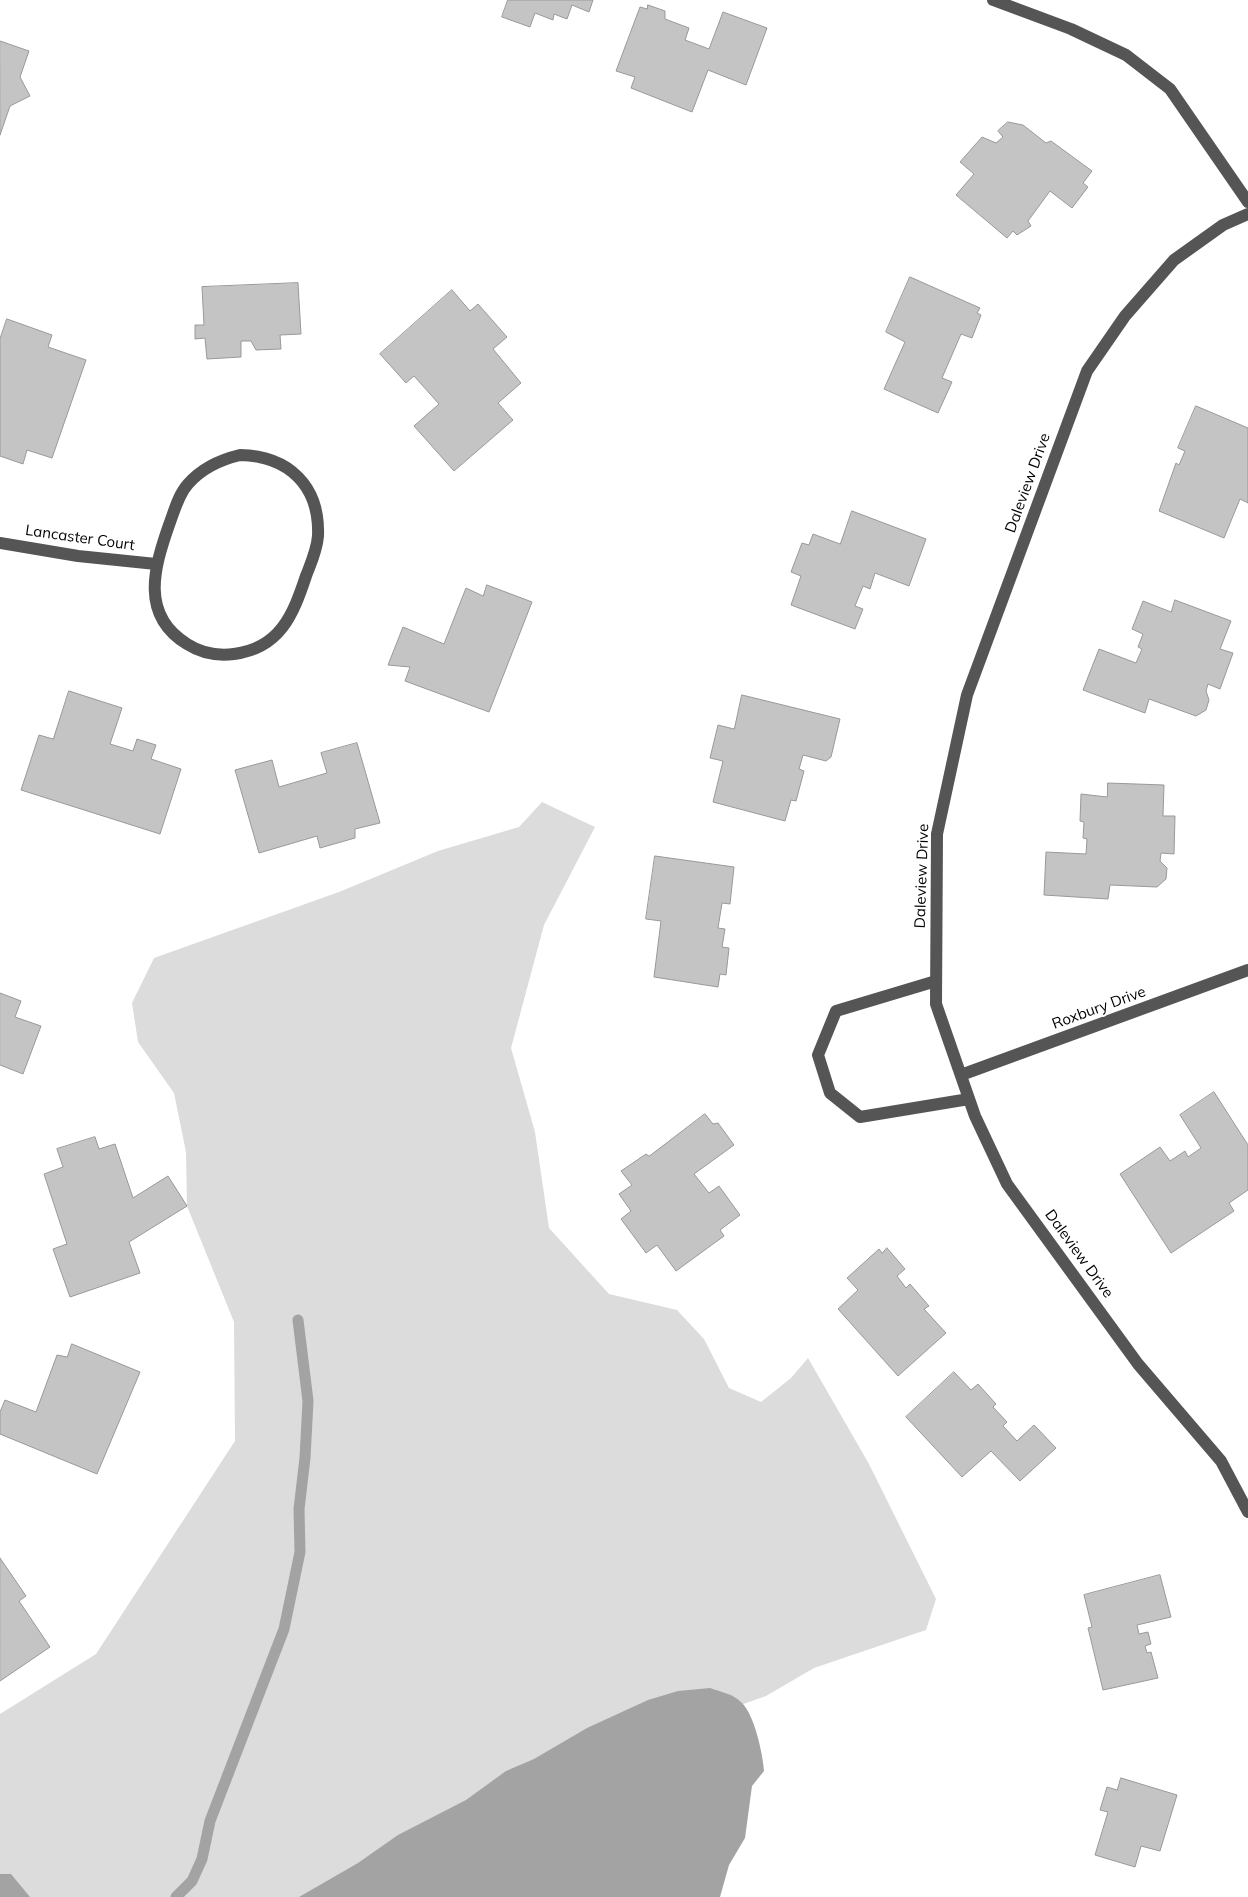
<!DOCTYPE html>
<style>
body{margin:0}
canvas{display:block;background:#fff}
</style>
<canvas width="1248" height="1897"></canvas>
<script>
const g = document.querySelector('canvas').getContext('2d');
g.lineJoin = 'round';
function fill(path, color) { g.fillStyle = color; g.fill(path, 'evenodd'); }
function stroke(path, color, width, dash) { g.strokeStyle = color; g.lineWidth = width; g.lineCap = dash ? 'butt' : 'round'; g.setLineDash(dash || []); g.stroke(path); }
function write(font, color, halo, rows, align = 'center') {
  g.font = font + ' Mulish,sans-serif'; g.lineWidth = 4; g.setLineDash([]); g.textBaseline = 'middle'; g.strokeStyle = halo; g.fillStyle = color; for (const [text, x, y, turn = 0] of rows) {
    g.save(); g.translate(x, y); g.rotate((+turn || 0) * Math.PI / 180); g.textAlign = isNaN(turn) ? turn : align; if (halo) g.strokeText(text, 0, 0); g.fillText(text, 0, 0); g.restore();
  }
}
fill(new Path2D(`
 M 542,802 L 595,827 L 544,925 L 511,1048 L 535,1132 L 549,1228 L 609,1294 L 677,1310 L 704,1339 L 729,1388 L 761,1402 L 791,1378 L 808,1358 L 869,1464 L 936,1599 L 926,1630 L 814,1668 L 766,1696 L 497,1791 L 321,1897 L 0,1897 L 0,1714 L 96,1654 L 235,1441 L 234,1322 L 187,1206 L 186,1152 L 174,1093 L 138,1042 L 132,1003 L 154,958 L 339,892 L 438,851 L 519,827 Z`), '#dcdcdc');
fill(new Path2D(`
 M 710,1688 C 721,1692 734,1694 742,1703 C 754,1714 763,1754 764,1771 L 752,1786 L 745,1838 L 729,1865 L 720,1897 L 299,1897 L 358,1863 L 398,1835 L 466,1800 L 506,1771 L 534,1759 L 587,1728 L 648,1700 L 678,1691 Z
 M 0,1874 L 11,1874 L 30,1897 L 0,1897 Z`), '#a3a3a3');
stroke(new Path2D(`
 M 176,1897 L 192,1881 L 202,1859 L 210,1821 L 284,1629 L 300,1552 L 299,1509 L 305,1458 L 308,1401 L 298,1320`), '#a3a3a3', 11);
const building = new Path2D(`
 M 508,0 L 593,0 L 589,12 L 572,5 L 567,19 L 554,14 L 553,20 L 535,13 L 530,27 L 502,17 Z
 M 648,5 L 665,11 L 665,19 L 689,28 L 685,40 L 709,49 L 723,12 L 767,28 L 746,85 L 708,70 L 692,112 L 631,88 L 635,77 L 616,71 L 640,7 L 647,9 Z
 M 0,41 L 29,51 L 20,77 L 30,96 L 10,106 L 0,135 Z
 M 1008,122 L 1023,125 L 1046,143 L 1051,141 L 1092,171 L 1083,183 L 1088,187 L 1072,208 L 1050,191 L 1028,221 L 1031,226 L 1017,235 L 1013,231 L 1007,238 L 956,195 L 974,174 L 960,162 L 982,137 L 996,143 L 1003,137 L 998,131 Z
 M 910,277 L 980,308 L 977,313 L 981,315 L 972,338 L 961,334 L 942,378 L 952,382 L 938,413 L 884,389 L 905,342 L 886,332 Z
 M 298,283 L 301,334 L 280,335 L 281,349 L 256,350 L 251,341 L 241,341 L 241,357 L 207,359 L 205,338 L 195,339 L 195,325 L 204,325 L 202,287 Z
 M 452,290 L 470,311 L 478,304 L 507,337 L 493,349 L 521,383 L 498,403 L 513,420 L 454,471 L 414,426 L 439,404 L 414,376 L 406,383 L 380,354 Z
 M 7,319 L 52,335 L 48,347 L 86,360 L 52,458 L 27,450 L 23,464 L 0,456 L 0,339 Z
 M 1196,406 L 1248,428 L 1248,503 L 1240,499 L 1224,538 L 1159,511 L 1176,463 L 1179,465 L 1185,451 L 1178,448 Z
 M 852,511 L 926,539 L 909,586 L 875,573 L 870,589 L 863,586 L 855,606 L 863,609 L 855,629 L 791,605 L 801,576 L 791,572 L 802,543 L 809,545 L 813,534 L 840,544 Z
 M 487,585 L 532,602 L 489,712 L 405,681 L 410,667 L 388,665 L 403,627 L 444,644 L 466,588 L 483,596 Z
 M 1175,600 L 1231,621 L 1220,649 L 1233,653 L 1220,689 L 1208,684 L 1206,691 L 1209,700 L 1206,710 L 1196,716 L 1149,699 L 1145,713 L 1083,690 L 1099,649 L 1136,663 L 1142,649 L 1138,647 L 1143,634 L 1132,629 L 1143,601 L 1171,612 Z
 M 69,691 L 122,708 L 110,744 L 133,751 L 137,739 L 156,745 L 151,759 L 181,769 L 160,834 L 21,790 L 39,735 L 53,739 Z
 M 742,695 L 840,719 L 831,757 L 826,761 L 803,755 L 799,769 L 804,771 L 796,801 L 791,800 L 785,821 L 713,802 L 723,761 L 710,758 L 718,725 L 734,729 Z
 M 357,743 L 380,823 L 355,829 L 355,838 L 320,848 L 317,836 L 259,853 L 235,770 L 272,760 L 279,787 L 327,773 L 321,753 Z
 M 1108,783 L 1164,785 L 1163,816 L 1175,816 L 1174,854 L 1161,853 L 1160,861 L 1167,868 L 1166,879 L 1157,887 L 1110,885 L 1108,899 L 1044,895 L 1046,852 L 1086,854 L 1087,839 L 1083,838 L 1084,822 L 1080,821 L 1081,794 L 1107,797 Z
 M 655,856 L 734,867 L 730,904 L 722,903 L 718,928 L 725,929 L 722,947 L 729,948 L 726,975 L 720,974 L 718,987 L 654,977 L 661,921 L 646,919 Z
 M 0,993 L 21,1001 L 15,1017 L 41,1026 L 23,1074 L 0,1065 Z
 M 1214,1092 L 1248,1145 L 1248,1190 L 1229,1203 L 1234,1211 L 1171,1253 L 1120,1174 L 1160,1147 L 1170,1161 L 1185,1151 L 1188,1157 L 1201,1148 L 1180,1115 Z
 M 705,1114 L 713,1124 L 718,1123 L 734,1145 L 694,1174 L 709,1193 L 719,1186 L 740,1215 L 720,1230 L 724,1236 L 676,1271 L 657,1245 L 646,1253 L 621,1219 L 631,1211 L 619,1194 L 632,1185 L 621,1171 L 646,1154 L 649,1156 Z
 M 95,1137 L 99,1149 L 115,1144 L 133,1198 L 168,1176 L 187,1206 L 129,1242 L 140,1273 L 70,1297 L 53,1249 L 67,1244 L 44,1174 L 63,1167 L 57,1149 Z
 M 887,1248 L 905,1269 L 897,1276 L 906,1288 L 910,1284 L 929,1306 L 924,1309 L 946,1333 L 898,1376 L 838,1309 L 858,1290 L 847,1278 L 879,1249 L 882,1253 Z
 M 72,1344 L 140,1372 L 97,1474 L 0,1434 L 0,1412 L 5,1400 L 36,1412 L 57,1355 L 67,1357 Z
 M 954,1372 L 971,1390 L 978,1384 L 996,1404 L 993,1407 L 1007,1422 L 1003,1426 L 1017,1441 L 1034,1425 L 1056,1448 L 1020,1481 L 991,1451 L 962,1477 L 906,1417 Z
 M 0,1558 L 26,1596 L 19,1601 L 50,1647 L 0,1681 Z
 M 1160,1575 L 1171,1617 L 1137,1625 L 1139,1634 L 1148,1632 L 1151,1644 L 1145,1646 L 1147,1653 L 1151,1652 L 1158,1678 L 1103,1690 L 1088,1628 L 1092,1627 L 1084,1595 Z
 M 1121,1778 L 1177,1795 L 1160,1851 L 1141,1846 L 1135,1867 L 1095,1855 L 1108,1812 L 1100,1810 L 1107,1787 L 1117,1790 Z`);
fill(building, '#c4c4c4');
stroke(building, '#999', 1);
stroke(new Path2D(`
 M 993,0 L 1071,29 L 1126,55 L 1170,89 L 1248,202
 M 1248,214 L 1223,225 L 1174,260 L 1125,316 L 1087,371 L 967,695 L 937,834 L 936,1004 L 975,1116 L 1007,1184 L 1138,1364 L 1221,1461 L 1248,1512
 M 240,455 C 289,456 320,486 318,536 C 317,550 311,563 306,576 C 293,615 280,648 234,654 C 218,656 201,653 187,644 C 140,615 154,568 169,525 C 174,512 178,495 188,484 C 202,468 219,460 240,455 Z
 M 0,543 L 78,556 L 156,564
 M 936,981 L 836,1011 L 818,1055 L 830,1093 L 860,1117 L 969,1099
 M 961,1075 L 1248,970`), '#555', 12);
write('15px', '#000', '#fff', [
 ["Daleview Drive",1028,483,-70],
 ["Lancaster Court",80,538,8],
 ["Daleview Drive",922,876,-88],
 ["Roxbury Drive",1099,1008,-20],
 ["Daleview Drive",1079,1254,54]
]);
</script>
